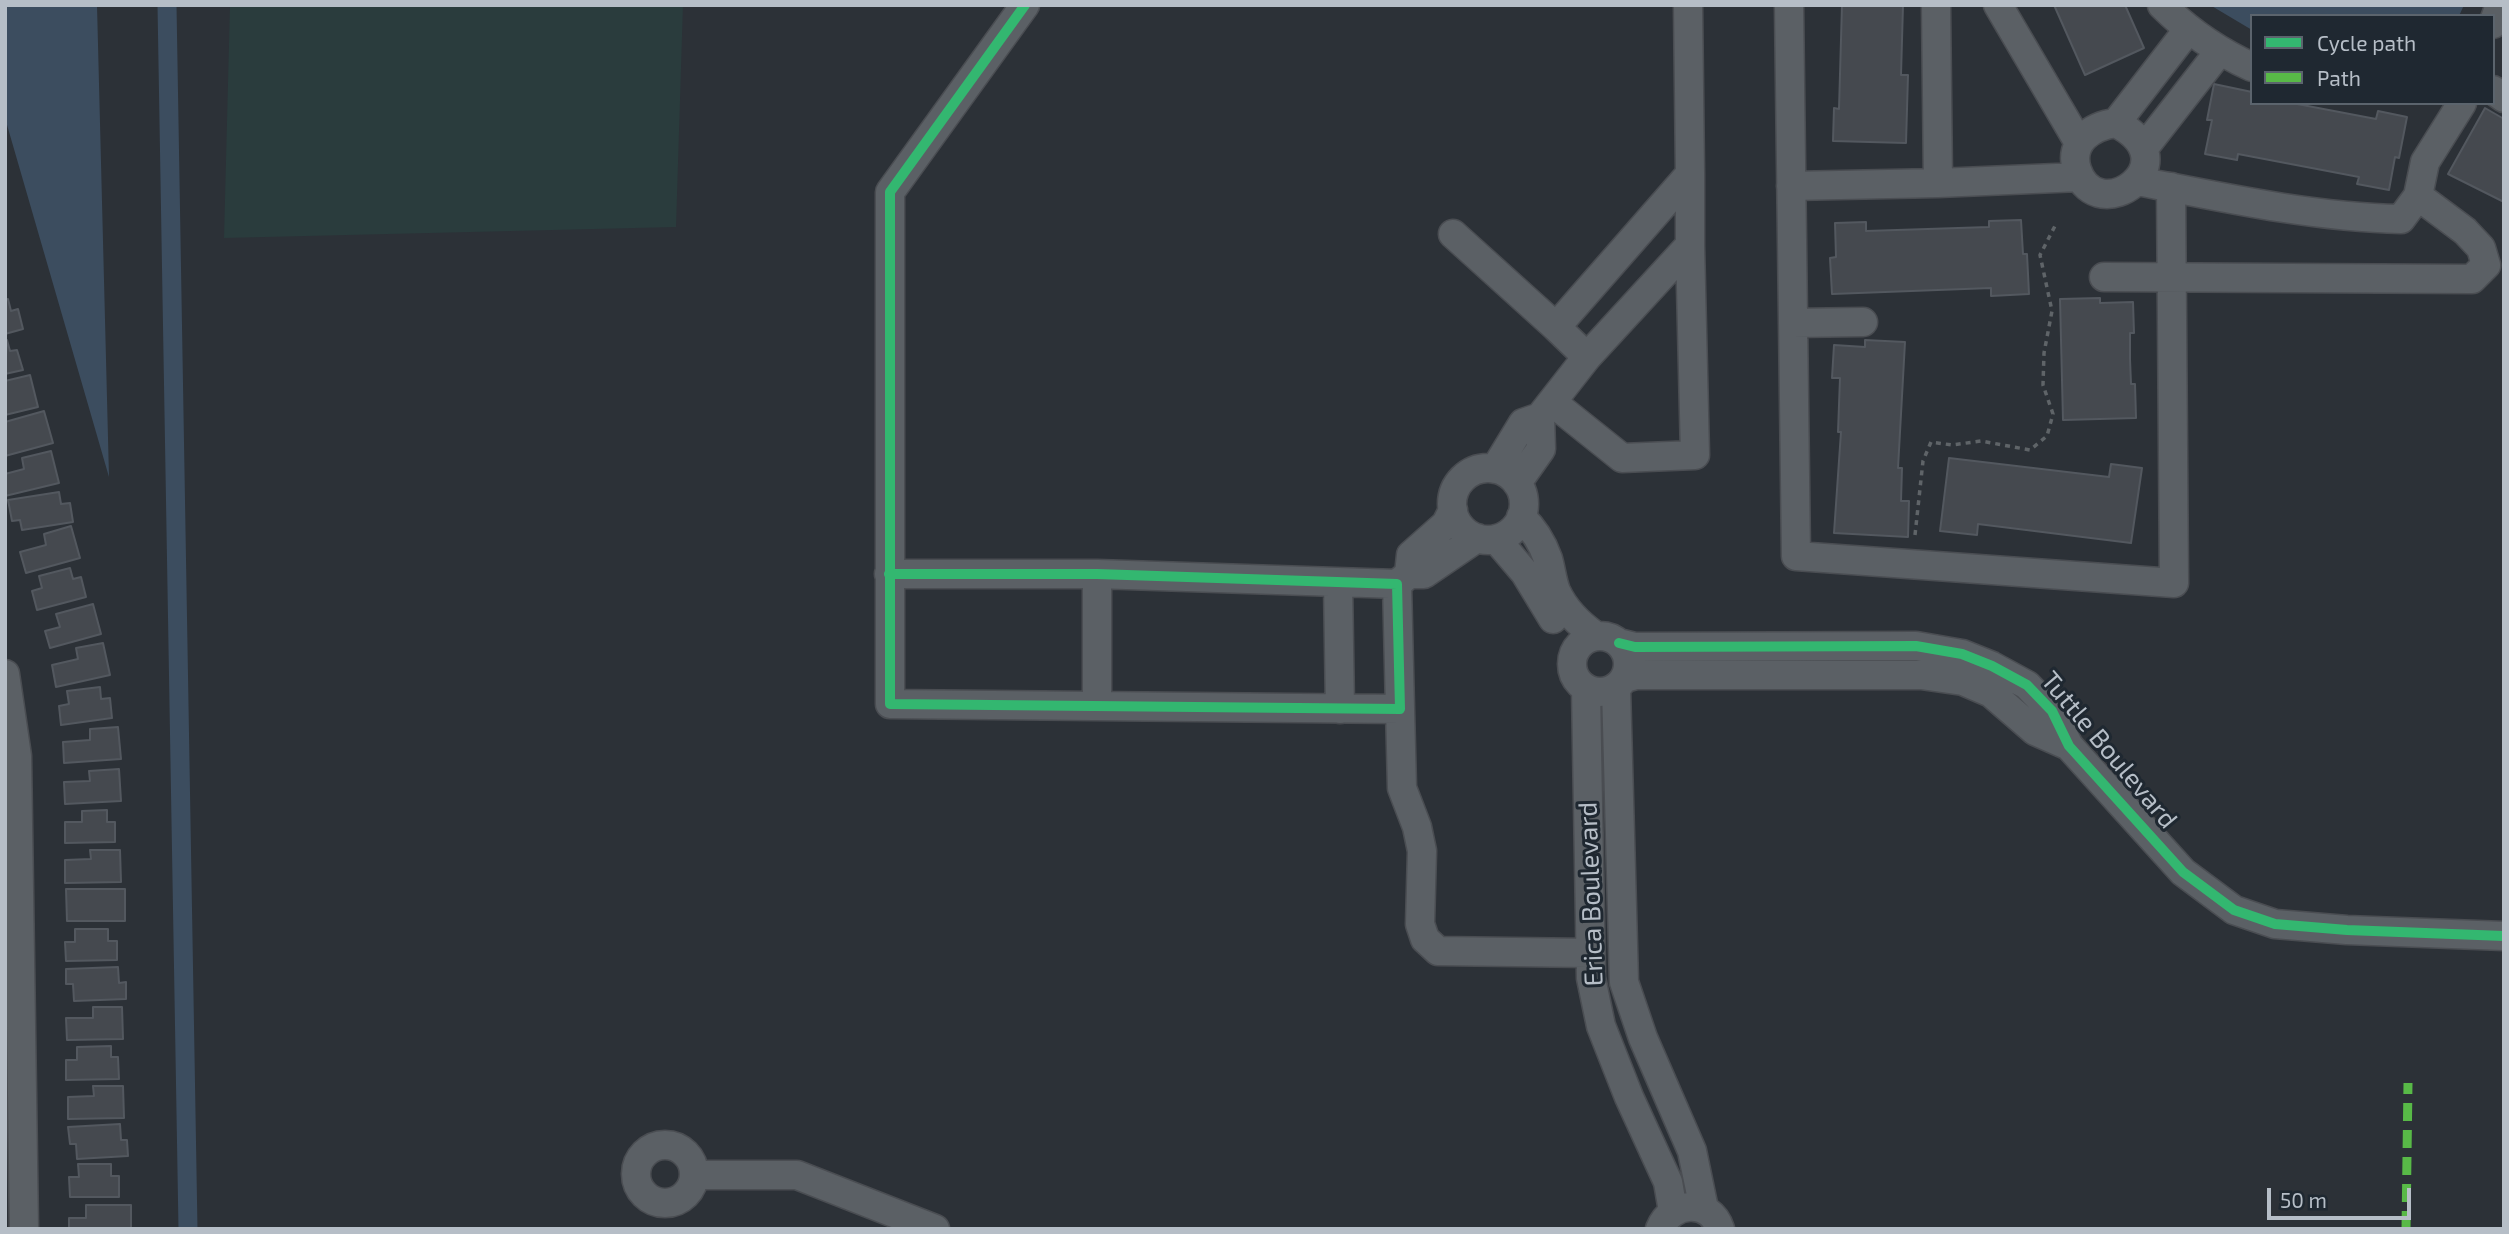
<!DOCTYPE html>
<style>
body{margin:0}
#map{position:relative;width:2509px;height:1234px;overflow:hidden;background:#2c3137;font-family:"Exo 2",sans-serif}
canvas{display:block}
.frame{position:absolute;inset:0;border:7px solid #b6bec7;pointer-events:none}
.legend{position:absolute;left:2250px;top:14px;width:245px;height:91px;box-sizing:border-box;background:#1f2831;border:2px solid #5b646d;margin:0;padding:9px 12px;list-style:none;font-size:21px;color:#b6bec7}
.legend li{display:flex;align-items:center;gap:14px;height:35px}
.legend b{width:35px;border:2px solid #5b646d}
.scale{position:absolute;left:2267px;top:1188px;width:144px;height:32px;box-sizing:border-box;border:4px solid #b6bec7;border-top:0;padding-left:9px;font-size:21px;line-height:24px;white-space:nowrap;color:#b6bec7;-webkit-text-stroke:5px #1f2831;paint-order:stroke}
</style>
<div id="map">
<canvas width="2509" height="1234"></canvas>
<div class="frame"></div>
<ul class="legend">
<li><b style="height:9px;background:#33b770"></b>Cycle path</li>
<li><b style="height:9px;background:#58b947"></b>Path</li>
</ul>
<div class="scale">50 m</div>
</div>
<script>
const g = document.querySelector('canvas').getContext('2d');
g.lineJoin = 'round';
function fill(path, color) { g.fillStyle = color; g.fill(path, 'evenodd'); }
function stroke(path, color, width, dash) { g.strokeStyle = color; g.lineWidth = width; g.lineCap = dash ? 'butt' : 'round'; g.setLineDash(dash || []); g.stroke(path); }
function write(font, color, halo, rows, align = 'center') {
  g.font = font + ' "Exo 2",sans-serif'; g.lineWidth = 6; g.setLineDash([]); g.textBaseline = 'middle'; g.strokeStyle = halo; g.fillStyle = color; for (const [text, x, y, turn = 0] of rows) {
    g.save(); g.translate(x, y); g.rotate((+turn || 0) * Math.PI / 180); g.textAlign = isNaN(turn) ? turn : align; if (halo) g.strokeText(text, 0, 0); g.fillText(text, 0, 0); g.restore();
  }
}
fill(new Path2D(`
 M 230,5 L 683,5 L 676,227 L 224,238 Z`), '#2a3c3d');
fill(new Path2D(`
 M 5,5 L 97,5 L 109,477 L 5,118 Z
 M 2210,5 L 2464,5 L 2459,16 L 2252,16 L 2252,30 Z`), '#3c4d5f');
stroke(new Path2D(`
 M 167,5 L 188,1229`), '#3c4d5f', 19);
const building = new Path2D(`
 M 1842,5 L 1903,5 L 1901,75 L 1908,75 L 1906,143 L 1833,141 L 1834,108 L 1839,109 Z
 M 2054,5 L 2125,5 L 2144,48 L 2085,75 Z
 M 2214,84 L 2252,92 L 2252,103 L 2292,103 L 2376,119 L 2378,111 L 2407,117 L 2399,158 L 2395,157 L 2389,190 L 2357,184 L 2359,177 L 2238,154 L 2237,160 L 2205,154 L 2212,120 L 2207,120 Z
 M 2485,108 L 2504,119 L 2504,202 L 2448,174 Z
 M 2021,220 L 2023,254 L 2027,254 L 2029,294 L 1991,296 L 1991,288 L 1832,294 L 1830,258 L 1836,257 L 1835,223 L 1866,222 L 1866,231 L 1989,227 L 1989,221 Z
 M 2100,298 L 2100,303 L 2133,302 L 2134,333 L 2130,333 L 2130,359 L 2131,384 L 2135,384 L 2136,418 L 2063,420 L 2060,299 Z
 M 8,299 L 11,311 L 18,309 L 23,329 L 5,334 L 5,300 Z
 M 7,340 L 10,351 L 17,350 L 23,370 L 5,374 Z
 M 1865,340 L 1905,342 L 1898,468 L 1902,468 L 1901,501 L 1909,501 L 1908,537 L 1834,533 L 1841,432 L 1838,432 L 1840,378 L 1832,378 L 1834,345 L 1865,347 Z
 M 30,375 L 38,407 L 5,415 L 5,381 Z
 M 44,411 L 53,443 L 5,456 L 5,422 Z
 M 51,451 L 59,483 L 5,496 L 5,474 L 24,469 L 22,458 Z
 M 1949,458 L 2109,477 L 2111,464 L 2142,468 L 2131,543 L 1978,524 L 1977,535 L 1940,531 Z
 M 59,492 L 61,504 L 70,503 L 73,522 L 22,530 L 20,520 L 12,521 L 8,500 Z
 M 71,526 L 80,558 L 26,573 L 20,552 L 46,545 L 44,534 Z
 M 70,568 L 73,579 L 81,577 L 86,597 L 37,610 L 32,591 L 42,588 L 39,576 Z
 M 93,604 L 101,634 L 50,648 L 45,631 L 60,627 L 56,614 Z
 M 103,643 L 110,675 L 56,687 L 52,665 L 78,659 L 76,648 Z
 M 100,687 L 101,699 L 110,698 L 112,718 L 61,725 L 59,706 L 69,704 L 67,691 Z
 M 118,727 L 121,759 L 64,763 L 63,742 L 90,740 L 90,729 Z
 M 119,769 L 121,801 L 65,804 L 64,782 L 90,781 L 89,771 Z
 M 107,810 L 107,822 L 115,822 L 115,842 L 65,843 L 65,822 L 82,822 L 82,811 Z
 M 90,850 L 120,850 L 121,882 L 65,883 L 65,860 L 91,859 Z
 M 66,889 L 125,889 L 125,921 L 67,921 Z
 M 75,929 L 108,929 L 108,941 L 117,941 L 117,960 L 66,961 L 65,942 L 75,942 Z
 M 118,967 L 119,983 L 126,982 L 126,999 L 74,1001 L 73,984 L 66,984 L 66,969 Z
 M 93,1007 L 122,1007 L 123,1039 L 67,1040 L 66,1018 L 93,1018 Z
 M 111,1046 L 111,1057 L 118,1057 L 119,1079 L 66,1080 L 66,1060 L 77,1060 L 77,1047 Z
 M 93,1086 L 123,1086 L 124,1118 L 68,1119 L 68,1097 L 94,1096 Z
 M 120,1124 L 121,1140 L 127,1140 L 128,1156 L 77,1159 L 76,1144 L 70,1144 L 68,1127 Z
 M 78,1164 L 111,1164 L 111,1176 L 119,1176 L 119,1197 L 70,1197 L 69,1177 L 79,1177 Z
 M 86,1205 L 131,1205 L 131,1229 L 69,1229 L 69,1218 L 86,1218 Z`);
fill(building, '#45494f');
stroke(building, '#53585f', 2);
const minor = new Path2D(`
 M 1688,5 L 1690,174
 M 1789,5 L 1796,556 L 2174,583 L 2171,187
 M 1998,5 L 2079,143
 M 2162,5 C 2189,32 2217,51 2252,67
 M 2493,24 L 2500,5
 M 2493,90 L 2504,98
 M 2116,123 C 2193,163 2097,230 2077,170 C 2068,142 2092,126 2116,123 Z
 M 2116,123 L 2184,35 L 2190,32
 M 2144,148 L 2219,52
 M 2138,181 C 2225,198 2312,217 2401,219 L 2418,196 L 2425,162 L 2462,103
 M 1938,183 L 2080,177
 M 1791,186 L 1938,183 L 1936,5
 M 1453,234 L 1556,327
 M 2104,277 L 2472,279 L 2486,265 L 2481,248 L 2465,231 L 2418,196
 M 1793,323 L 1863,322
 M 1552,402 L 1622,458 L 1695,455 L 1690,245
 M1452 504a36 36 0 1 1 72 0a36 36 0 1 1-72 0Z
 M 1495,469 L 1523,423 L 1540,417 L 1587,357 L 1690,245 L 1690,174 L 1556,327 L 1587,357
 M 1517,483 L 1541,449 L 1540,417
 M 1521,517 C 1534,529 1542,542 1548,559 C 1551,569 1552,581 1556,591 C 1565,611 1579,624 1596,636
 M 1496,539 L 1525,573 L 1553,619
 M 889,574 L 1097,574 L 1397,584 L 1400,709 L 890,704 L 890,192 L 1025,5
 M 1097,574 L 1097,706
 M 1409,574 L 1411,555 L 1446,524 L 1453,510
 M 1338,583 L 1340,709
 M 1397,584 L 1409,574 L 1424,574 L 1477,538
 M1572 664a28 28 0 1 1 56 0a28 28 0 1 1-56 0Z
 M 1619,643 L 1635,647 L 1916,646 L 1962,654 L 1992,666 L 2027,685 L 2052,711 L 2069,746 L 2183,872 L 2234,910 L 2275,924 L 2347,930 L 2504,936
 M 5,674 L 17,756 L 24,1229
 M 1625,678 L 1636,675 L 1921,675 L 1963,681 L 1991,693 L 2035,731 L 2069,746
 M 1616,688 L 1624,982 L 1643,1038 L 1692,1151 L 1704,1209
 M 1586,689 L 1591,978 L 1601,1026 L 1629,1097 L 1668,1182 L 1673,1211
 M 1400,709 L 1402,788 L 1417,827 L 1422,851 L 1420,924 L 1425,939 L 1438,951 L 1590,953
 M636 1174a29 29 0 1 1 58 0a29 29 0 1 1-58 0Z
 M 694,1175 L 797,1175 L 935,1229
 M 1660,1229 C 1671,1201 1710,1198 1720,1229`);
stroke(minor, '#4a4d52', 31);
stroke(new Path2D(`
 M 1915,535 L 1923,461 L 1931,442 L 1952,445 L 1981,441 L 2030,450 L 2047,436 L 2053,414 L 2043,385 L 2044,353 L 2052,311 L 2040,255 L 2056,224`), '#5f6468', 3.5, [5, 5]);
stroke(minor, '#5b6065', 28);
stroke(new Path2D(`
 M 2406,1229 L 2408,1083`), '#58b947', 9, [18, 9]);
stroke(new Path2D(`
 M 889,574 L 1097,574 L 1397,584 L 1400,709 L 890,704 L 890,192 L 1025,5
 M 1619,643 L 1635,647 L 1916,646 L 1962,654 L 1992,666 L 2027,685 L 2052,711 L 2069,746 L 2183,872 L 2234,910 L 2275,924 L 2347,930 L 2504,936`), '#33b770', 10);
write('26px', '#b6bec7', '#1f2831', [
 ["Tuttle Boulevard",2109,750,50],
 ["Erica Boulevard",1591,894,-92]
]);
</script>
